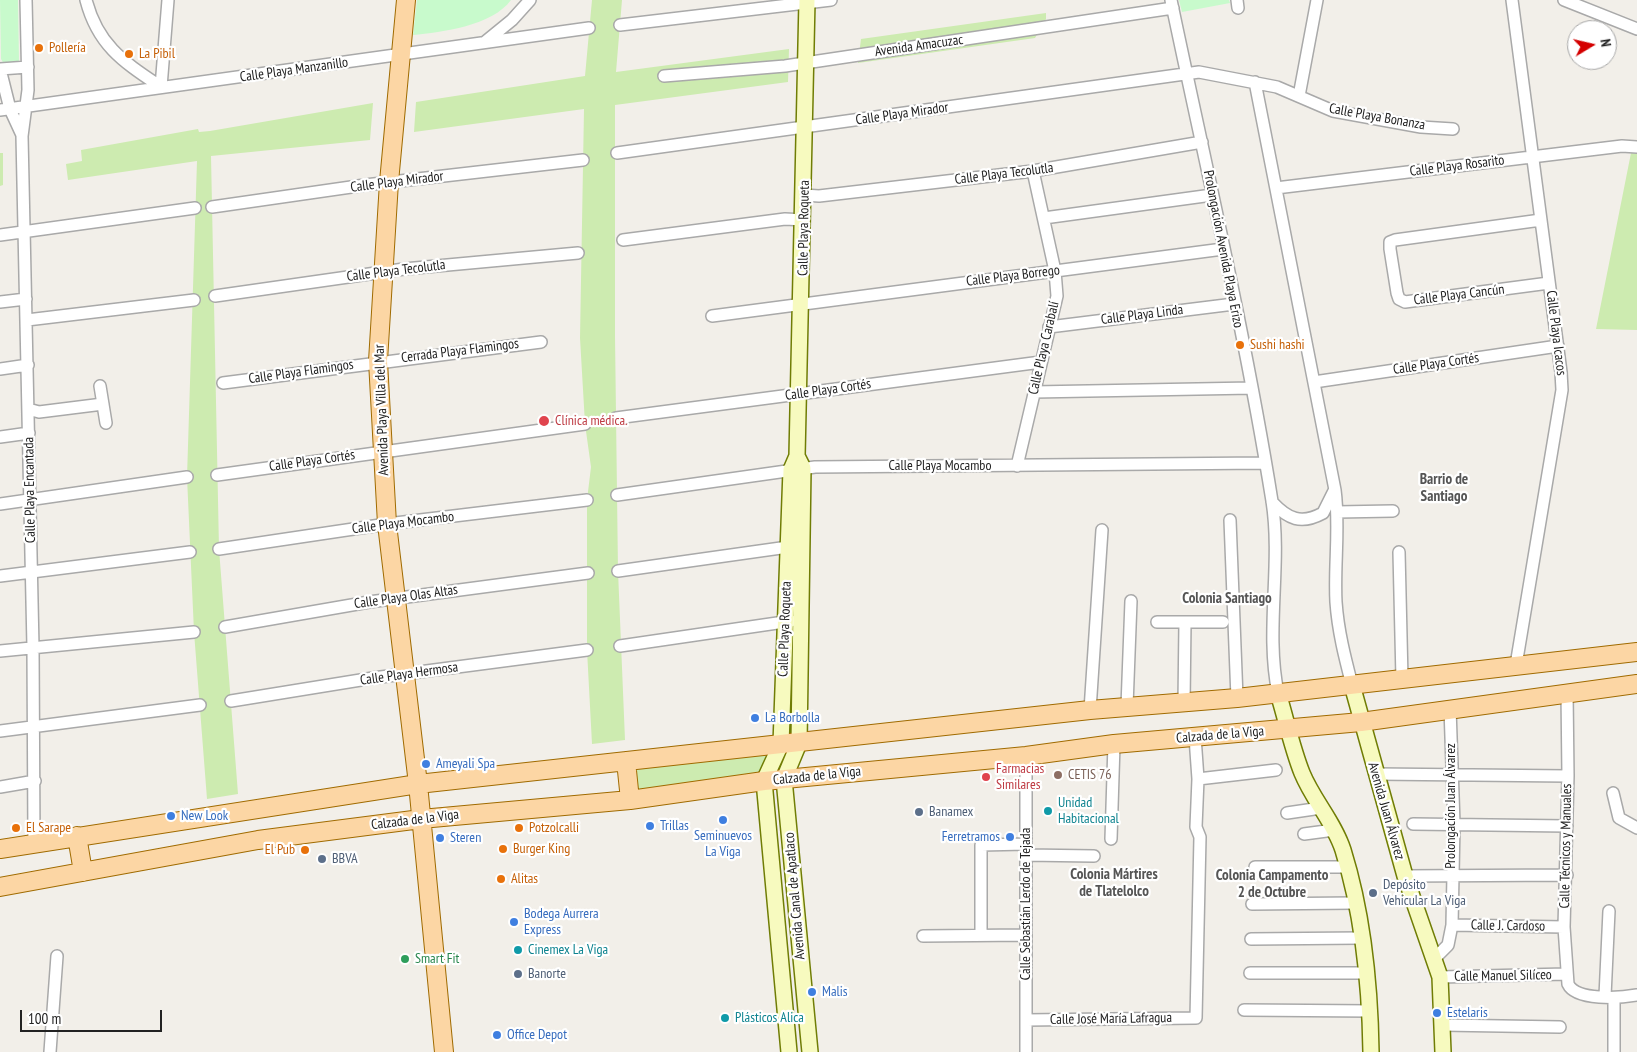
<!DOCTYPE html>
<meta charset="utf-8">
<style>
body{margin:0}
#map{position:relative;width:1637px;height:1052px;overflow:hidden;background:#f2efe9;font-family:"PT Sans Narrow",sans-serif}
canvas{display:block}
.north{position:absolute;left:1567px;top:20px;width:50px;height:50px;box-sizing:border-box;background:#fff;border:1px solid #a7a7a7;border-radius:50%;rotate:81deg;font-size:14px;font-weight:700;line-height:20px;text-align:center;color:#222}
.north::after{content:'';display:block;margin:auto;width:18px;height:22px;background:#d40000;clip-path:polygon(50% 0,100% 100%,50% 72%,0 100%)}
.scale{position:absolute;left:20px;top:1010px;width:142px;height:22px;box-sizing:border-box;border:2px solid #222;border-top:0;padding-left:6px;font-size:15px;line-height:18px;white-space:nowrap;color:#222;-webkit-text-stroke:4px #fff;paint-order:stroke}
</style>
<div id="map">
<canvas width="1637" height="1052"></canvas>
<div class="north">N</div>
<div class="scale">100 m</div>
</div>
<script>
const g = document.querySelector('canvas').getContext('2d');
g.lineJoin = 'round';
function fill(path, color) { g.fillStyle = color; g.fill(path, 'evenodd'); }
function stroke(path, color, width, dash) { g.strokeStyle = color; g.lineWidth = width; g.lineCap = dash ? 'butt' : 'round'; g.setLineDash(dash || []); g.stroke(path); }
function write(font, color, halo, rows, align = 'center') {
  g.font = font + ' "PT Sans Narrow",sans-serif'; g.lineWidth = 4.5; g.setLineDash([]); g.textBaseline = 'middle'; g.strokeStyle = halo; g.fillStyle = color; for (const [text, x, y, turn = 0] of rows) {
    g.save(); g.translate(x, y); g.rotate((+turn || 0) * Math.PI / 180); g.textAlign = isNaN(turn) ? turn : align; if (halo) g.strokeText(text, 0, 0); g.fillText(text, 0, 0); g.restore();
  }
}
fill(new Path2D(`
 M 592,0 L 622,0 L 616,72 L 789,49 L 788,82 L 615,105 L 615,336 L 618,571 L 625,740 L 592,744 L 587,650 L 587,500 L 591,467 L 585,424 L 580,338 L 584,109 L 414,132 L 416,102 L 585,76 Z
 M 1046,13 L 1046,19 L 1035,38 L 858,63 L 861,39 Z
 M 373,103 L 370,140 L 211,156 L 219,549 L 238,794 L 207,799 L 194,632 L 187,477 L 197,161 L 68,180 L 66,164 L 82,161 L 81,150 L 198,129 L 199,132 L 210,131 Z
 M 0,153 L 3,153 L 3,185 L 0,186 Z
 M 1631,153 L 1637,154 L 1637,330 L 1596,329 Z
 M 766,750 L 762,779 L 633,796 L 630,764 Z`), '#cdebb0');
fill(new Path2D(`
 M 0,0 L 18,0 L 19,61 L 11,65 L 4,64 L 1,59 Z
 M 417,0 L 511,0 C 492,26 442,32 413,35 Z
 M 1179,0 L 1229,0 L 1230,3 L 1182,12 Z`), '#c8facc');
const street = new Path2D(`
 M 26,0 L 28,90 L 22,136 L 33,647 L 34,843
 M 86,0 C 98,46 124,62 161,87
 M 1171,0 C 1206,167 1245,333 1272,501 C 1282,565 1265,630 1278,693
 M 1237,0 L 1238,8
 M 1512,0 L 1561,372 L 1562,390 L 1516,665
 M 1564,0 L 1637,29
 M 620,25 L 831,0
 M 485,42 L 512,20 L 530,0
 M 0,69 L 10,109 L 22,135
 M 0,69 L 28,67
 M 664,76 L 785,66 L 1173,8
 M 1255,82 L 1335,490 C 1340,527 1334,565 1336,602 C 1338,631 1345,658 1352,685
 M 161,87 L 168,0
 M 1299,96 L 1317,0
 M 0,110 L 589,28
 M 617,153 L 1199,72 L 1277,87 L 1333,111 L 1421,127 L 1453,129
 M 1276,188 L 1622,146 L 1637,147
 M 804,195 L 819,196 L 1033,171 L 1202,142
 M 212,207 L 365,185 L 583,160
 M 1044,218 L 1212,195
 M 1541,220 L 1395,240 L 1390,242 L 1390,249 L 1397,293 L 1399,299 L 1405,302 L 1549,283
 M 0,235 L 195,208
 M 623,240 L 785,219 L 804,220
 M 215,296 L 404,269 L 578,253
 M 0,302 L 26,299
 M 712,316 L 1223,249
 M 27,320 L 194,300
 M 1049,327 L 1234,304
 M 0,369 L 28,365
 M 1314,382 L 1558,346
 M 223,383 L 541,342
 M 100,386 L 106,423
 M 1034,392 L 1252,388
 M 28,409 L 39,412 L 103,404
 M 616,418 L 1041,362
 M 0,437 L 29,433
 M 1017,466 L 1057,296 L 1055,271 L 1033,171
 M 217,475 L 585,424
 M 617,495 L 815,467 L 1265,463
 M 1272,502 C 1288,519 1301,525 1323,513 L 1334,491
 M 0,504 L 187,477
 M 1337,512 L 1393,511
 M 1230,520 L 1237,698
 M 219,549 L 387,524 L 587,500
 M 1399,552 L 1402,679
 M 618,571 L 788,547
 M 0,576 L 190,552
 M 1157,622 L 1223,622
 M 225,627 L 369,602 L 588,573
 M 620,646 L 791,621
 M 0,651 L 194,632
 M 1567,692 L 1568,776 L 1564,927 L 1568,984 C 1576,1001 1620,998 1637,995
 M 231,701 L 373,678 L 587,650
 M 1184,703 L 1185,622
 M 1127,706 L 1131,601
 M 1090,710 L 1102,530
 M 0,731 L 200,705
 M 1376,774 L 1568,776
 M 1198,779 L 1276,770
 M 0,787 L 35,781
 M 1613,793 L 1619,818 L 1637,828
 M 1287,813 L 1321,808
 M 1413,824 L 1567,826
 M 1304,834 L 1334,830
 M 1111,839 L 1114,744
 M 1026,855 L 1094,856
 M 1255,867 L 1348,867
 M 1405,876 L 1567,875
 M 1252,904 L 1355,903
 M 1452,925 L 1564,927
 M 981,935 L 981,845 L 1026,844
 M 923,936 L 1026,935
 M 1251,939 L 1361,938
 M 1435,958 L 1448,945 L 1452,925 L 1454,824 L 1450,708
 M 1250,973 L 1367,973
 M 1440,977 L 1566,974
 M 1605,996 L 1609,911
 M 1244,1010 L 1371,1011
 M 1026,1020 L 1196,1018 L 1200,837 L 1196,827 L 1198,779 L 1195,737
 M 1443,1025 L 1560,1027
 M 50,1052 L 57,956
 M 1026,1052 L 1026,756
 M 1614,1052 L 1614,998`);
const secondary = new Path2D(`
 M 797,456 L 803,468 L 799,743 L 784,779 L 810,1052
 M 1352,685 L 1405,876 L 1440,977 L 1443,1052
 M 1278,693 C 1286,719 1292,748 1302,773 C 1313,800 1334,822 1343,850 C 1363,914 1370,985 1371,1052
 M 789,1052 L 764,781 L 781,744 L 791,470 L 797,456 L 807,0`);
const primary = new Path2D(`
 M 406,0 L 389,182 L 378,361 L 387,524 L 418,784 L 444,1052
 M 626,761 L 630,800
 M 77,836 L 83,872
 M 0,849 L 418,784 L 1090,710 L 1237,698 L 1637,652
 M 0,887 L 258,840 L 421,819 L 630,800 L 764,781 L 1026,756 L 1114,744 L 1361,722 L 1637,684`);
stroke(street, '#a9a9a9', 14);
stroke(secondary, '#707d05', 18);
stroke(primary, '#a06b00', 20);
stroke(street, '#fff', 11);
stroke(secondary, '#f7fabf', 15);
stroke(primary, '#fcd6a4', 18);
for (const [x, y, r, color] of [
 [39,48,5,"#e8710a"],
 [129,54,5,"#e8710a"],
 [1240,345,5,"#e8710a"],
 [544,421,6,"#e0444e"],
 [755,718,5,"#3f7fe0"],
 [426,764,5,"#3f7fe0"],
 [1058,775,5,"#8d6e63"],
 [986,777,5,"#e0444e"],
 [1048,811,5,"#0f9aa8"],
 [919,812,5,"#5c6f8a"],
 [171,816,5,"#3f7fe0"],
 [723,820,5,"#3f7fe0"],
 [650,826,5,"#3f7fe0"],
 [16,828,5,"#e8710a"],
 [519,828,5,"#e8710a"],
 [1010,837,5,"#3f7fe0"],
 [440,838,5,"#3f7fe0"],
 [503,849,5,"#e8710a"],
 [305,850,5,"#e8710a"],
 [322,859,5,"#5c6f8a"],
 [501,879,5,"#e8710a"],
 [1373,893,5,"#5c6f8a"],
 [514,922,5,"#3f7fe0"],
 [518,950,5,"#0f9aa8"],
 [405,959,5,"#2e9e5b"],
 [518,974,5,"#5c6f8a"],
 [812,992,5,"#3f7fe0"],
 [1437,1013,5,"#3f7fe0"],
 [725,1018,5,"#0f9aa8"],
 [497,1035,5,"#3f7fe0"]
]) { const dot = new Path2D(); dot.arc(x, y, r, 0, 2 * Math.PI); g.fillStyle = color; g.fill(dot); stroke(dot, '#fff', 2); }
write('14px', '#222', '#fff', [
 ["Avenida Amacuzac",919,46,-8],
 ["Calle Playa Manzanillo",294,70,-8],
 ["Calle Playa Mirador",902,114,-8],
 ["Calle Playa Bonanza",1377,117,10],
 ["Calle Playa Rosarito",1457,166,-7],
 ["Calle Playa Tecolutla",1004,174,-7],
 ["Calle Playa Mirador",397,182,-7],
 ["Calle Playa Roqueta",804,228,-89],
 ["Prolongación Avenida Playa Erizo",1223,249,79],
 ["Calle Playa Tecolutla",396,271,-7],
 ["Calle Playa Borrego",1013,276,-7],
 ["Calle Playa Cancún",1459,295,-7],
 ["Calle Playa Linda",1142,315,-7],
 ["Calle Playa Icacos",1556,333,83],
 ["Calle Playa Carabalí",1044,348,-77],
 ["Cerrada Playa Flamingos",460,351,-7],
 ["Calle Playa Cortés",1436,364,-8],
 ["Calle Playa Flamingos",301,372,-8],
 ["Calle Playa Cortés",828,390,-8],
 ["Avenida Playa Villa del Mar",382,410,-92],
 ["Calle Playa Cortés",312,461,-8],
 ["Calle Playa Mocambo",940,466],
 ["Calle Playa Encantada",30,490,-91],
 ["Calle Playa Mocambo",403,523,-7],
 ["Calle Playa Olas Altas",406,597,-8],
 ["Calle Playa Roqueta",785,629,-88],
 ["Calle Playa Hermosa",409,674,-8],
 ["Calzada de la Viga",1220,735,-5],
 ["Calzada de la Viga",817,776,-6],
 ["Prolongación Juan Álvarez",1451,806,-90],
 ["Avenida Juan Álvarez",1386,811,74],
 ["Calzada de la Viga",415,820,-7],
 ["Calle Técnicos y Manuales",1566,846,-89],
 ["Avenida Canal de Apatlaco",795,896,-95],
 ["Calle Sebastián Lerdo de Tejada",1026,904,-90],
 ["Calle J. Cardoso",1508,926,1],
 ["Calle Manuel Silíceo",1503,976,-1],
 ["Calle José María Lafragua",1111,1019,-1]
]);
write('14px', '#c56008', '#fff', [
 ["Pollería",49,48],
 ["La Pibil",139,54],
 ["Sushi hashi",1250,345],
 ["El Sarape",26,828],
 ["Potzolcalli",529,828],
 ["Burger King",513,849],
 ["El Pub",295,850,"right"],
 ["Alitas",511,879]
], 'left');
write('14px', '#be3a42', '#fff', [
 ["Clínica médica.",555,421],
 ["Farmacias",996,769],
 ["Similares",996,785]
], 'left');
write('14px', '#366cbe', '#fff', [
 ["La Borbolla",765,718],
 ["Ameyali Spa",436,764],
 ["New Look",181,816],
 ["Trillas",660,826],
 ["Seminuevos",723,836,"center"],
 ["La Viga",723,852,"center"],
 ["Ferretramos",1000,837,"right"],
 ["Steren",450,838],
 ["Bodega Aurrera",524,914],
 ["Express",524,930],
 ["Malis",822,992],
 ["Estelaris",1447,1013],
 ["Office Depot",507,1035]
], 'left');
write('14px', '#785e54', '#fff', [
 ["CETIS 76",1068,775]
], 'left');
write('14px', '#0d838f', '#fff', [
 ["Unidad",1058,803],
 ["Habitacional",1058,819],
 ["Cinemex La Viga",528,950],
 ["Plásticos Alica",735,1018]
], 'left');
write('14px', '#4e5e75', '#fff', [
 ["Banamex",929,812],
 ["BBVA",332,859],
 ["Depósito",1383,885],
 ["Vehicular La Viga",1383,901],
 ["Banorte",528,974]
], 'left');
write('14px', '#27864d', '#fff', [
 ["Smart Fit",415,959]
], 'left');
write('bold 15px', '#555', '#fff', [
 ["Barrio de",1444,480],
 ["Santiago",1444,497],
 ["Colonia Santiago",1227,599],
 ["Colonia Mártires",1114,875],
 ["de Tlatelolco",1114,892],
 ["Colonia Campamento",1272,876],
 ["2 de Octubre",1272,893]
]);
</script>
